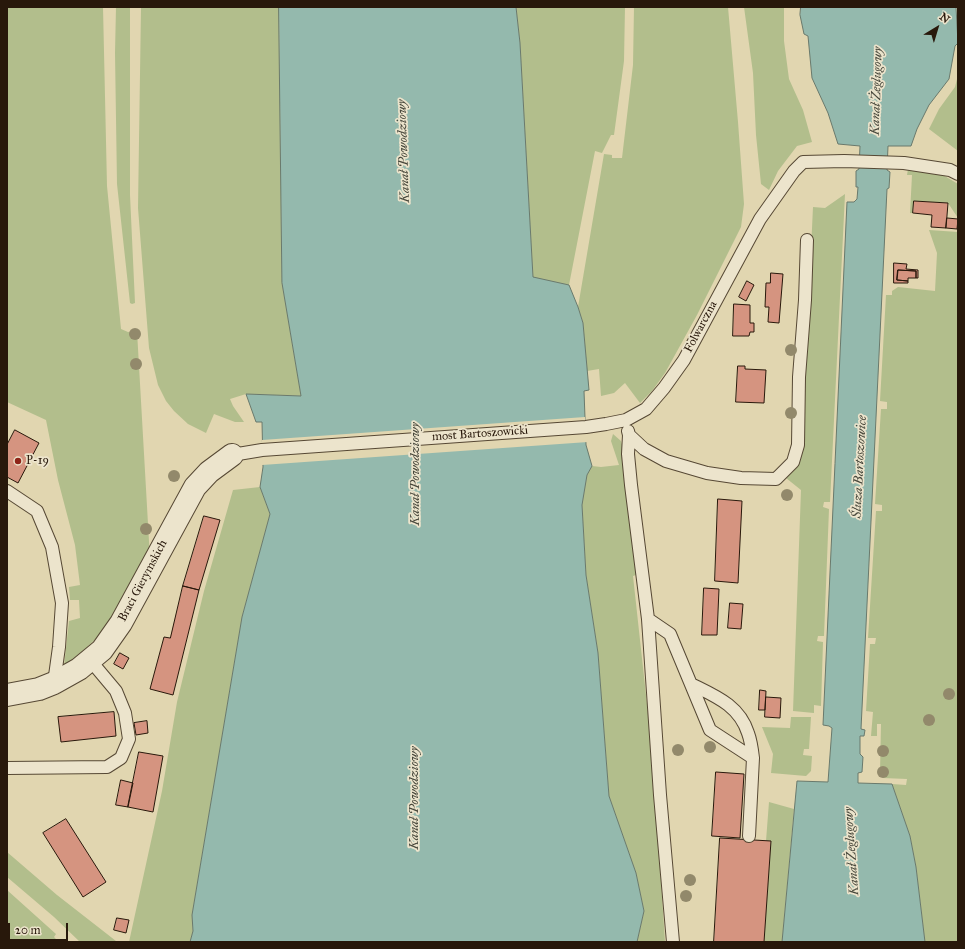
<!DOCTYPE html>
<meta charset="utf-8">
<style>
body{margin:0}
#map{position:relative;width:965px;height:949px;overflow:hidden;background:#e1d6b0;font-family:"IM FELL Great Primer",serif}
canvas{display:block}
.frame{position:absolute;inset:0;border:8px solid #28180b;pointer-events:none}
.north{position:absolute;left:917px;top:8px;width:40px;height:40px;-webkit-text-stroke:3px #ece4cc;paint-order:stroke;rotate:38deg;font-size:11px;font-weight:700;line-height:16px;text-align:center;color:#28180b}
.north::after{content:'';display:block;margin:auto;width:14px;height:18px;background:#28180b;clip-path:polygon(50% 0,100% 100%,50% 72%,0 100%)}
.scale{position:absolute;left:8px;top:923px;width:60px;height:18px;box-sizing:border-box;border:2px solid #28180b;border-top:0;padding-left:5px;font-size:12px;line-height:14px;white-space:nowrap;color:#28180b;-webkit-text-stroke:3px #ece4cc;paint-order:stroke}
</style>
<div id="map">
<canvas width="965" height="949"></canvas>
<div class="frame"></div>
<div class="north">N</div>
<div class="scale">20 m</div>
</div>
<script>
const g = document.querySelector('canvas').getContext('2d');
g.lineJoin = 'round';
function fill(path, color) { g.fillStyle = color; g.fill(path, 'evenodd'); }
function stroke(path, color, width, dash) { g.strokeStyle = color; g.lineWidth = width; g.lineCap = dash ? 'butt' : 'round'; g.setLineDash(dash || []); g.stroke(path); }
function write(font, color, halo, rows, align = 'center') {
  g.font = font + ' "IM FELL Great Primer",serif'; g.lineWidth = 3.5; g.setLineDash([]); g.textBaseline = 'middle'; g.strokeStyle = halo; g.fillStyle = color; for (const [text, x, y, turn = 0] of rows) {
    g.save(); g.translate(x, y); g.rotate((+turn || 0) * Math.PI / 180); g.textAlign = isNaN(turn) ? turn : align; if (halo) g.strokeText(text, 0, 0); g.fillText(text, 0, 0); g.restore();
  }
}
fill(new Path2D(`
 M 7,7 L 103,7 L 107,186 L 121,329 L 128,332 L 137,331 L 150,559 L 104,631 L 83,651 L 64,666 L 69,621 L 80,618 L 79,600 L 70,600 L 69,587 L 80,585 L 75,545 L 58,480 L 46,420 L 7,402 Z
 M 116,7 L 130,7 L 130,195 L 135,303 L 132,304 L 130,303 L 117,184 L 115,53 Z
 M 141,7 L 279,7 L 282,283 L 301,396 L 246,394 L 230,399 L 233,406 L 244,422 L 235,422 L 214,414 L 206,433 L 188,424 L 174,411 L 166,401 L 158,385 L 149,348 L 138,208 Z
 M 516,7 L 625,7 L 624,61 L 614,135 L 611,135 L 602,153 L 595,151 L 569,285 L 533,278 L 520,43 Z
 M 634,7 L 728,7 L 738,122 L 744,204 L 741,227 L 697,315 L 665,373 L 652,391 L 640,403 L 625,383 L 614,393 L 601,396 L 599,369 L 587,371 L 583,323 L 578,307 L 604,154 L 612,155 L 612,158 L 622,158 L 633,65 Z
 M 744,7 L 784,7 L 784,41 L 789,79 L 803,110 L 812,142 L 797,146 L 778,171 L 769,190 L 761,184 L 756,135 L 753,73 Z
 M 958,75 L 958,151 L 929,129 L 939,109 L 955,87 Z
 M 908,169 L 943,175 L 958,184 L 958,218 L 948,203 L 914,201 L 913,213 L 910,213 L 912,175 L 907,175 Z
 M 845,194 L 830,502 L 824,502 L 823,507 L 829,509 L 824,636 L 818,636 L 817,641 L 823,642 L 821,706 L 814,705 L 814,713 L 793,711 L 801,490 L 786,478 L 795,469 L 802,441 L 813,207 L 825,208 Z
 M 929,230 L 958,232 L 958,942 L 925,942 L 916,867 L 910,836 L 892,784 L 906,785 L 907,779 L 883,778 L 880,773 L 881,724 L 877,724 L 877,736 L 871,736 L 873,712 L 866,711 L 870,644 L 875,644 L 876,638 L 868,638 L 876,511 L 882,511 L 882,505 L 875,504 L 881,409 L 887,409 L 887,402 L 880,401 L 886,295 L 892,295 L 892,291 L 898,287 L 935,291 L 937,253 Z
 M 613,434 L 621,441 L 624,452 L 639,574 L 633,576 L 653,759 L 665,942 L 637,942 L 644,911 L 636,873 L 609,796 L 598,653 L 586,575 L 582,505 L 587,475 L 592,466 L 601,467 L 619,465 L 611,441 Z
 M 260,487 L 270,514 L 242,617 L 192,915 L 193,931 L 190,942 L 129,942 L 162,791 L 177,702 L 204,591 L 233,490 Z
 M 791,717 L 811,717 L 809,749 L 804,749 L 803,755 L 812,756 L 811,771 L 806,776 L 771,773 L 773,754 L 762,727 L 790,728 Z
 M 769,802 L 794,809 L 782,942 L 764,942 L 771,841 L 766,841 Z
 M 7,852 L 57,895 L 116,941 L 120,942 L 80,942 L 54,917 L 7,877 Z
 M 7,890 L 56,934 L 54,937 L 59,942 L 7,942 Z`), '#b2be8c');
const water = new Path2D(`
 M 279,7 L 516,7 L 520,43 L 533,277 L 569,285 L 578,307 L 583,323 L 589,390 L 584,391 L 586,445 L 592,466 L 587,475 L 582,505 L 586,575 L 598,653 L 609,796 L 636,873 L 644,911 L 637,942 L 190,942 L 193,931 L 192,915 L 242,617 L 270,514 L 260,487 L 263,467 L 262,422 L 256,422 L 246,394 L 301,396 L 282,283 Z
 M 801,7 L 956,7 L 958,43 L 955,46 L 949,79 L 929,105 L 917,129 L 911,146 L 888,146 L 887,170 L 890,172 L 889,188 L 887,189 L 861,729 L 865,730 L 864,736 L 860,736 L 860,754 L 863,757 L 862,772 L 858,773 L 858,783 L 892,784 L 910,836 L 916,867 L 925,942 L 782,942 L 797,781 L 828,782 L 832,728 L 829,726 L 823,725 L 847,202 L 854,202 L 857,199 L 858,187 L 856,187 L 856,171 L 859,169 L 860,146 L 838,144 L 828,113 L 812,78 L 808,36 L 804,34 L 800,15 Z`);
fill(water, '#94b9ad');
stroke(water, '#69796c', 1);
fill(new Path2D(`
 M 585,417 L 588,442 L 262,465 L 262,440 Z`), '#e1d6b0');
const building = new Path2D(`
 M 914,201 L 948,203 L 946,228 L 931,227 L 932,215 L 913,213 Z
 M 947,218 L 958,219 L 957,229 L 946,228 Z
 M 894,263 L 907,264 L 906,269 L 918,270 L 918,278 L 916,278 L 916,271 L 898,270 L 897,280 L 908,281 L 908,283 L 894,283 Z
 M 898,270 L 916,271 L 916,278 L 908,278 L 908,281 L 897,280 Z
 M 771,273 L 783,274 L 779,323 L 768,322 L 769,307 L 765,307 L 766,283 L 770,283 Z
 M 747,281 L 754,285 L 746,301 L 739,297 Z
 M 734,304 L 750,305 L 750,323 L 754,323 L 754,332 L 750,332 L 749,336 L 733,336 Z
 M 738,366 L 745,366 L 745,369 L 766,370 L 764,403 L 736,402 Z
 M 15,430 L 39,443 L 18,483 L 7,477 L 7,445 Z
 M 718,499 L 742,501 L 738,583 L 715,581 Z
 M 204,516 L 220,520 L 199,590 L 183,586 Z
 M 183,586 L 199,590 L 173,695 L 150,689 L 164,637 L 170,638 Z
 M 704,588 L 719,589 L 717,635 L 702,635 Z
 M 730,603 L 743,604 L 741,629 L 728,628 Z
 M 120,653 L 129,658 L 123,669 L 114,664 Z
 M 760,690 L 766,691 L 765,710 L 759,710 Z
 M 766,697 L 781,698 L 780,718 L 765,717 Z
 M 114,712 L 116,736 L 61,742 L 58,717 Z
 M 147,721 L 148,733 L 136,735 L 134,723 Z
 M 139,752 L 163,756 L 153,812 L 128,807 Z
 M 716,772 L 744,774 L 740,838 L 712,836 Z
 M 121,780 L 133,783 L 128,807 L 116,805 Z
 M 66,819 L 106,882 L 83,897 L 43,833 Z
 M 720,838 L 771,841 L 764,942 L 714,942 Z
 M 117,918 L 129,920 L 126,933 L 114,930 Z`);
fill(building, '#d59480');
stroke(building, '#28180b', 1);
const lane = new Path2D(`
 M 628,431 L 629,435 L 644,449 L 666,461 L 707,473 L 741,478 L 776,479 L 793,462 L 798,445 L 799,377 L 805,300 L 807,240
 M 629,435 L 628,454 L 631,485 L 648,619 L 660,795 L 673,942
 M 232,455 L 262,450 L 586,427 L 606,424 L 626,420 L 646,409 L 664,388 L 684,360 L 760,219 L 794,171 L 803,162 L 844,161 L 904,163 L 950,170 L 958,174
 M 7,491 L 37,511 L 52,547 L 62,603 L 59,647 L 54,683
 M 648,619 L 670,634 L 710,730 L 753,758 L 749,836
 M 691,684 C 715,696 739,705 748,733 C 751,741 752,749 753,758
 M 7,768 L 107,767 L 121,758 L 129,739 L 125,713 L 116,691 L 90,660`);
const street = new Path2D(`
 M 7,695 L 39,689 L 54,683 L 79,669 L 102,650 L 121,623 L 195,487 L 209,472 L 232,455`);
stroke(lane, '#564834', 14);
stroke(street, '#564834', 24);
stroke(lane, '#ece4cc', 12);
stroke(street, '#ece4cc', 22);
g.fillStyle = '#92896b';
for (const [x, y] of [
 [135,334],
 [791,350],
 [136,364],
 [791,413],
 [174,476],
 [787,495],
 [146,529],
 [949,694],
 [929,720],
 [710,747],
 [678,750],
 [883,751],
 [883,772],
 [690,880],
 [686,896]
]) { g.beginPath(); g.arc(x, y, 6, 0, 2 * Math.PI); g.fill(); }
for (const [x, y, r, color] of [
 [18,461,4,"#8f2418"]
]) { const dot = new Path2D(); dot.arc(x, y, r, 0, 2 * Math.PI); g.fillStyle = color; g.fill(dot); stroke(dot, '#ece4cc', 1.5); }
write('12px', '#28180b', '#ece4cc', [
 ["Folwarczna",701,327,-62],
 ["most Bartoszowicki",480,434,-4],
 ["Braci Gierymskich",143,581,-62]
]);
write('12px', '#28180b', '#ece4cc', [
 ["P-19",26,461]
], 'left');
write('italic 13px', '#48483c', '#ece4cc', [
 ["Kanał Żeglugowy",877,91,-88],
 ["Kanał Powodziowy",404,151,-92],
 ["Śluza Bartoszowice",860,467,-87],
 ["Kanał Powodziowy",416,474,-90],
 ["Kanał Powodziowy",415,798,-90],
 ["Kanał Żeglugowy",852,851,-94]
]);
</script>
